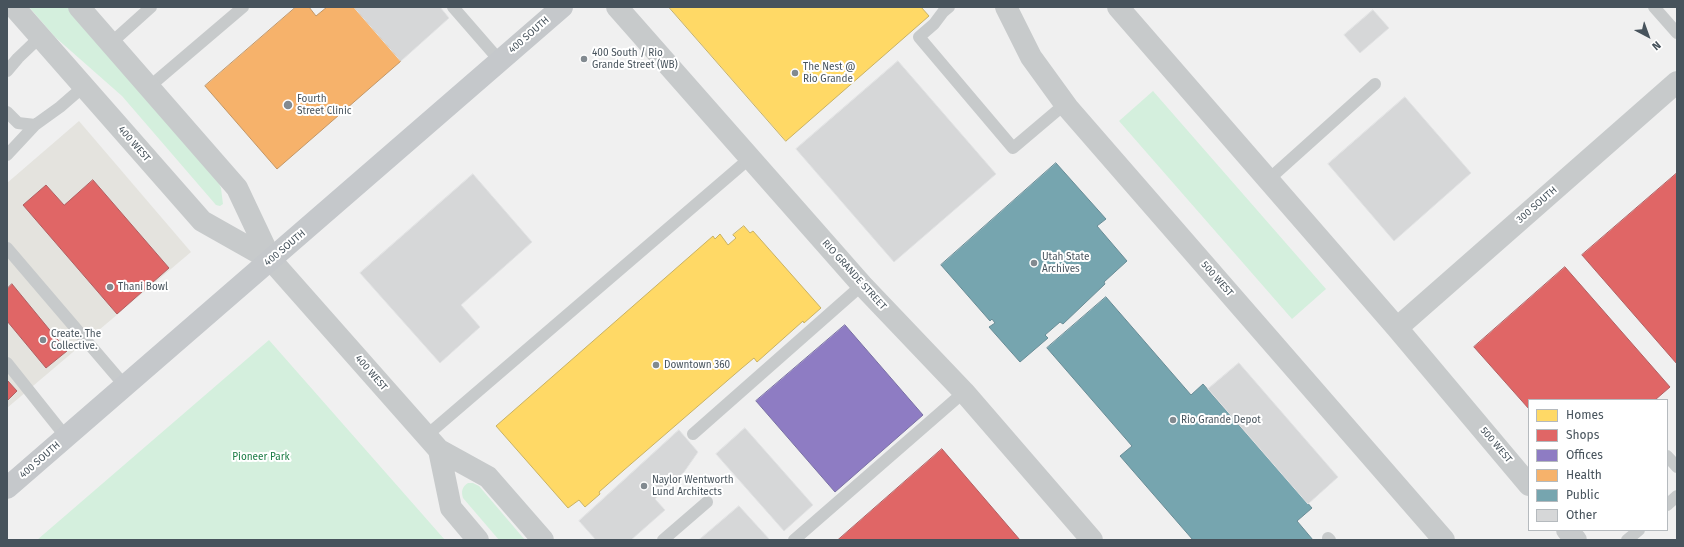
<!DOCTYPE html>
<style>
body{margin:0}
#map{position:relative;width:1684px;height:547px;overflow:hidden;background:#f0f0f0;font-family:"Fira Sans",sans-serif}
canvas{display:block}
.frame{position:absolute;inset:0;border:8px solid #47535c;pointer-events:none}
.legend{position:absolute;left:1528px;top:399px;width:140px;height:132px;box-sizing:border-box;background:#fff;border:1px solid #b5babe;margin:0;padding:5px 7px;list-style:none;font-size:12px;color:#47535c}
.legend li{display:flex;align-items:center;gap:8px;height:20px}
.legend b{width:20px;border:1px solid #b5babe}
.north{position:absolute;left:1628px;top:16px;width:40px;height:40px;-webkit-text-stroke:3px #fff;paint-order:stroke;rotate:139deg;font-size:11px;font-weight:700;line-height:16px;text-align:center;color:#47535c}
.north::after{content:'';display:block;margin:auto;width:14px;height:18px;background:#47535c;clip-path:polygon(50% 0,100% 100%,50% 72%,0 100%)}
</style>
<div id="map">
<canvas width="1684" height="547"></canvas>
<div class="frame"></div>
<ul class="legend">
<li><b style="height:11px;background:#ffd966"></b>Homes</li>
<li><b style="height:11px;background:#e06666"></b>Shops</li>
<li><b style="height:11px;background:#8e7cc3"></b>Offices</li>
<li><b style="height:11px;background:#f6b26b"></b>Health</li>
<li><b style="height:11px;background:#76a5af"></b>Public</li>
<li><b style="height:11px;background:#d6d7d8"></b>Other</li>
</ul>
<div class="north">N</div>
</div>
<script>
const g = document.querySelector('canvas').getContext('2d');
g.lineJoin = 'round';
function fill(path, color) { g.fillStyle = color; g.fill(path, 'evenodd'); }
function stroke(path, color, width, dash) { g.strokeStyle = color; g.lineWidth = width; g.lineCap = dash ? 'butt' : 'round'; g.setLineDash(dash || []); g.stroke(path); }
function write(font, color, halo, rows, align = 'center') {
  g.font = font + ' "Fira Sans",sans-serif'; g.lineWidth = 4; g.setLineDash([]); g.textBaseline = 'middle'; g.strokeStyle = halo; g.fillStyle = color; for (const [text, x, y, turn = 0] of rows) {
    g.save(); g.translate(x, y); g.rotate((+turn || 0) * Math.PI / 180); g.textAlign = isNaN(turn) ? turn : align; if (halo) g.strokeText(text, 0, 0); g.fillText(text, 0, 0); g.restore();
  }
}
fill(new Path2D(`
 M 79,121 L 191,252 L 7,408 L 7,183 Z`), '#e4e3de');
fill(new Path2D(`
 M 29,7 L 68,7 L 217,179 L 221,188 L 223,204 L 220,206 L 216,205 L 122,96 L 55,37 Z
 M 1153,91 L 1326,289 L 1292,319 L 1119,121 Z
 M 269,340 L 445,540 L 37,540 Z
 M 468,483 L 473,483 L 479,486 L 525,540 L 499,540 L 463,498 C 461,491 462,487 468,483 Z`), '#d4efdd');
const homes = new Path2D(`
 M 669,7 L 921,7 L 929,16 L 786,141 Z
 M 744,226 L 750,233 L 753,231 L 821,308 L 804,323 L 803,321 L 757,362 L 754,358 L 742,368 L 624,470 L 599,492 L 600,494 L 585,507 L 579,500 L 568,508 L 496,426 L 713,236 L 715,239 L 720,234 L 728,245 L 736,238 L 733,235 Z`);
fill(homes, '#ffd966');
stroke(homes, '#c8b163', 1);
const shops = new Path2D(`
 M 1677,173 L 1677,364 L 1582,255 Z
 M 93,180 L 169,268 L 117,314 L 23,205 L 46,185 L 64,205 Z
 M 1565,267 L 1670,387 L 1655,400 L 1529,400 L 1529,409 L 1474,347 Z
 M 12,284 L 67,351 L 46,368 L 7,321 L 7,289 Z
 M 7,380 L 17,391 L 7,401 Z
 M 942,449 L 1020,540 L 838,540 Z`);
fill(shops, '#e06666');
stroke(shops, '#b26063', 1);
const offices = new Path2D(`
 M 845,325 L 923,415 L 835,492 L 756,401 Z`);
fill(offices, '#8e7cc3');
stroke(offices, '#7970a4', 1);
const health = new Path2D(`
 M 296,7 L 309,7 L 316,16 L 327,7 L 354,7 L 401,61 L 277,169 L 205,86 Z`);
fill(health, '#f6b26b');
stroke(health, '#c29666', 1);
const public = new Path2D(`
 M 1056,163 L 1106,219 L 1097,226 L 1127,261 L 1104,282 L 1105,284 L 1063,324 L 1060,322 L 1045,335 L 1048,338 L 1020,362 L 989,327 L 995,323 L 992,319 L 990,321 L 941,265 Z
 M 1106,297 L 1191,395 L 1203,384 L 1312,508 L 1297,521 L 1313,540 L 1193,540 L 1120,456 L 1132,446 L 1047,348 Z`);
fill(public, '#76a5af');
stroke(public, '#688c96', 1);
const building = new Path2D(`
 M 354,7 L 440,7 L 449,18 L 401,61 Z
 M 1373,10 L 1389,28 L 1360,53 L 1344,35 Z
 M 898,61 L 996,174 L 894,262 L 796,149 Z
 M 1405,97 L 1471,173 L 1394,241 L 1328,164 Z
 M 473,174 L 532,242 L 461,305 L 480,327 L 440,363 L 360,273 Z
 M 1239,363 L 1338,477 L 1308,504 L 1208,389 Z
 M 745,428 L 813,505 L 784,531 L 716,454 Z
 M 679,430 L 698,452 L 684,472 L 655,499 L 665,510 L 631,540 L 596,540 L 579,521 Z
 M 739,506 L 770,540 L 699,540 Z`);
fill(building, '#d6d7d8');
stroke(building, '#e1e2e3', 1);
stroke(new Path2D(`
 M 453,7 L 500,61
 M 949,7 L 943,12 L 934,24 L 919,37 L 1013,148 L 1065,104
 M 1654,7 L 1677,33
 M 111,43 L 151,7
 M 7,71 L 18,58 L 40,37
 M 149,87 L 243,7
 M 7,112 L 18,123 L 35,125 L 60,107 L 83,87
 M 7,155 L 35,125
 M 1268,180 L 1375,84
 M 7,248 L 125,386
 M 7,363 L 66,437
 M 693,434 L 862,285
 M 426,436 L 750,158
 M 1667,456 L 1677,467
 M 1667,505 L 1677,496
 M 1328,538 L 1330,540
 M 663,540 L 707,502
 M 794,540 L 964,392
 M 1627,540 L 1639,530`), '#c7cacb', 12);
stroke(new Path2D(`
 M 617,7 L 862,285 L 964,392 L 1092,540
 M 1006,7 L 1031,57 L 1068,108 L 1444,540
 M 1118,7 L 1397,328 L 1529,485
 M 1397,328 L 1677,82
 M 1567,530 L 1576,540`), '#c7cacb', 22);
stroke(new Path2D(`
 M 14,7 L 202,221 L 271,260
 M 79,7 L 237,188 L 271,260 L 439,450 L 488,477 L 543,540
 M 439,450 L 451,508 L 478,540`), '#c7cacb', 22);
stroke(new Path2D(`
 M 7,488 L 562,7`), '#c5c8cb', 22);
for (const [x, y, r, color] of [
 [584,59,4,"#828a90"],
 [795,73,4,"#828a90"],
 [288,105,5,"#828a90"],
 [1034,263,4,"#828a90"],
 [110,287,4,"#828a90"],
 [43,340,4,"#828a90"],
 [656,365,4,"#828a90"],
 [1173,420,4,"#828a90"],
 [644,486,4,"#828a90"]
]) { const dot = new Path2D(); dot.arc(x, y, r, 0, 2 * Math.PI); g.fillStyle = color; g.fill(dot); stroke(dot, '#fff', 1.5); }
write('10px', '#47535c', '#fff', [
 ["400 SOUTH",529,35,-41],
 ["400 WEST",134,144,49],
 ["300 SOUTH",1537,205,-41],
 ["400 SOUTH",285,248,-40],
 ["RIO GRANDE STREET",854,275,48],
 ["500 WEST",1217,279,49],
 ["400 WEST",371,373,49],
 ["500 WEST",1496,445,50],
 ["400 SOUTH",40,460,-41]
]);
write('10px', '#47535c', '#fff', [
 ["400 South / Rio",592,53],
 ["Grande Street (WB)",592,65],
 ["The Nest @",803,67],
 ["Rio Grande",803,79],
 ["Fourth",297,99],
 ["Street Clinic",297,111],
 ["Utah State",1042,257],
 ["Archives",1042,269],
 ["Thani Bowl",118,287],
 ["Create. The",51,334],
 ["Collective.",51,346],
 ["Downtown 360",664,365],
 ["Rio Grande Depot",1181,420],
 ["Naylor Wentworth",652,480],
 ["Lund Architects",652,492]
], 'left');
write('10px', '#1a7b44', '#fff', [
 ["Pioneer Park",261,457]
]);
</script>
